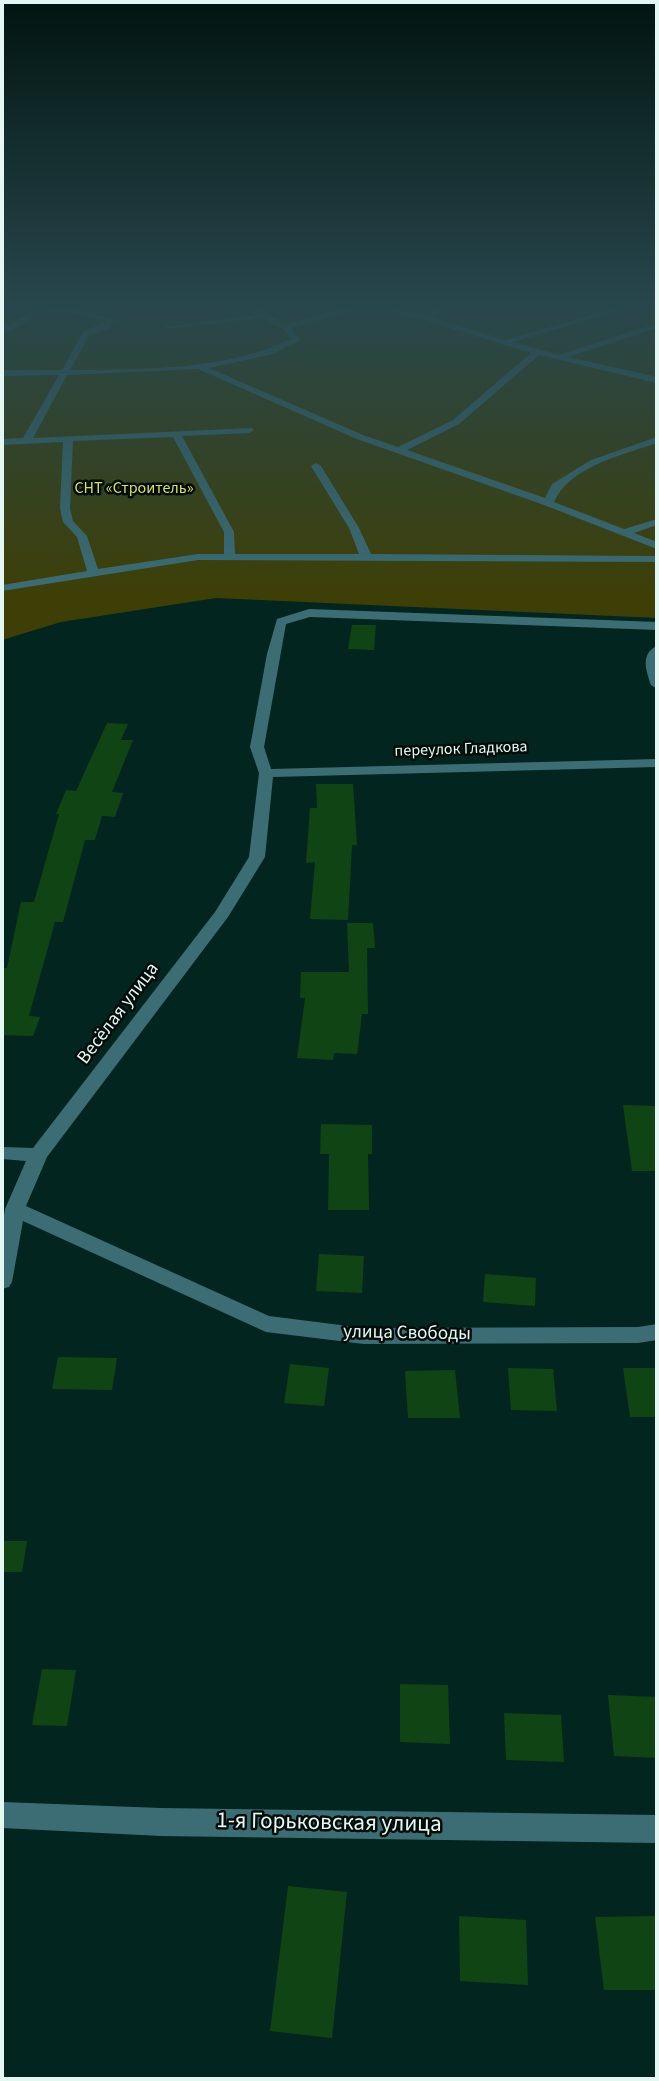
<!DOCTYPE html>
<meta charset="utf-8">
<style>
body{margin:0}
#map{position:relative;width:659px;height:2081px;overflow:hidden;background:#02261f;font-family:"Source Sans 3",sans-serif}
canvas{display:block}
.frame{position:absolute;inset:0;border:4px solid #e4f7f2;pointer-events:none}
</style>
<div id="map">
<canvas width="659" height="2081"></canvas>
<div class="frame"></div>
</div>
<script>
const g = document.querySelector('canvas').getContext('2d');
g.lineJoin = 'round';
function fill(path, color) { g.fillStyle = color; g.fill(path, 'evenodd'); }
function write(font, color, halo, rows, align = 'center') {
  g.font = font + ' "Source Sans 3",sans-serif'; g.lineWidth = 5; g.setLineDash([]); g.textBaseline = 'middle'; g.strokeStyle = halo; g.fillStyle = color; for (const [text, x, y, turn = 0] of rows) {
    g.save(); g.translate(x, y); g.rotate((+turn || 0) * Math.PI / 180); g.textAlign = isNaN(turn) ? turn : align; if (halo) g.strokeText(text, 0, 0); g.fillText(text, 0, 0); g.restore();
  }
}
fill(new Path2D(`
 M 2,306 L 657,306 L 657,618 L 216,598 L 61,622 L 2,640 Z`), '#3d3f07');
fill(new Path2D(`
 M 352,625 L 376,625 L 374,650 L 348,649 Z
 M 107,723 L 128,724 L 121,740 L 133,740 L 112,792 L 123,793 L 115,817 L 102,816 L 95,840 L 85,840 L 63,922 L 55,922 L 29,1016 L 40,1017 L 33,1036 L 2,1035 L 2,968 L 7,968 L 21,902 L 34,902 L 59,814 L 56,814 L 66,790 L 76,791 Z
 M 316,784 L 353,784 L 357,845 L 352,845 L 348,920 L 310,919 L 315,862 L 306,863 L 310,808 L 317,808 Z
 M 347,923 L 373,923 L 375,948 L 367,948 L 368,1014 L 362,1014 L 357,1054 L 334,1053 L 333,1060 L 297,1058 L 305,998 L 300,998 L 301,972 L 349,972 Z
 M 623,1105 L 657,1106 L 657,1171 L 632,1171 Z
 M 321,1124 L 372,1125 L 372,1154 L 368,1154 L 369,1210 L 328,1210 L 329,1154 L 320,1154 Z
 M 319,1254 L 364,1256 L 362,1293 L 316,1291 Z
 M 485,1274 L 536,1278 L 535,1306 L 483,1302 Z
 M 58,1357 L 117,1358 L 112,1390 L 52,1389 Z
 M 290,1364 L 329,1368 L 324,1406 L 284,1403 Z
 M 508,1368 L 553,1369 L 557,1411 L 511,1410 Z
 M 623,1368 L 657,1368 L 657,1417 L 630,1417 Z
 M 455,1370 L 460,1418 L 408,1418 L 405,1371 Z
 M 2,1541 L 27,1541 L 22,1572 L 2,1572 Z
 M 42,1669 L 76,1670 L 67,1726 L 32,1725 Z
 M 400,1684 L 448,1685 L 450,1744 L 400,1742 Z
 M 608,1695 L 657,1697 L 657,1758 L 614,1756 Z
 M 504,1713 L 561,1715 L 564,1762 L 506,1760 Z
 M 288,1886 L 347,1892 L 332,2038 L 270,2031 Z
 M 459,1916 L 526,1920 L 528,1985 L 460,1981 Z
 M 657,1916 L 657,1990 L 604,1990 L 595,1917 Z`), '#114414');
fill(new Path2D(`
 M 31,306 L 82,310 L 115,320 L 110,328 L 89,336 L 70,370 C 144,369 224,371 291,339 L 283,329 L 263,318 L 168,329 L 164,327 L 256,315 L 241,306 L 251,306 L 287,324 L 356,306 L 384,306 L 419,314 L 447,306 L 459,306 L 428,316 L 505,340 L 621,306 L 633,306 L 513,342 L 559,355 L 657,323 L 657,328 L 568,357 L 657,377 L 657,383 L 539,355 L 459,424 L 407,450 L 545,498 L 552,484 L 591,460 L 657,437 L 657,443 C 623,455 570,466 554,502 L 624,529 L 657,519 L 657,525 L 634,533 L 657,542 L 657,549 L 544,505 L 357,439 L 198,369 L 67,375 L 33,438 L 252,428 L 254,430 L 249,433 L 182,436 L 234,532 L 235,554 L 359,554 L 349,528 L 311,466 L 316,463 L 321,466 L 359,528 L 371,554 L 657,556 L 657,562 L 198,560 L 2,591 L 2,585 L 87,571 L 77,537 L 63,522 L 60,508 L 63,442 L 2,445 L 2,439 L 23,438 L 59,375 L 2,376 L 2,370 L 62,370 L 83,332 L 106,321 L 82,314 L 35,311 L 29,321 L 2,334 L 2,329 L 23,317 ZM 374,308 L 417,318 L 531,353 L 453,420 L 398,447 L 363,435 L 209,368 L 273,354 L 300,340 L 291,328 L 351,311 ZM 173,437 L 224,532 L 224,554 L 198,554 L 98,569 L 87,536 L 73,521 L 70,508 L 73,441 Z
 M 309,609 L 657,622 L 657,630 L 310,617 L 286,624 L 264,747 L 271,769 L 657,759 L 657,767 L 273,777 L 265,857 L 228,917 L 47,1157 L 26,1206 L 269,1316 L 364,1328 L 638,1327 L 657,1324 L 657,1340 L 638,1343 L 364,1344 L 266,1332 L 23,1221 L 12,1282 L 9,1287 L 2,1289 L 2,1227 L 5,1209 L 26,1161 L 2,1159 L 2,1147 L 33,1148 L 215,912 L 249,857 L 259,773 L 250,747 L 267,654 L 277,619 Z
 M 657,646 L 657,689 L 651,685 C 646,670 640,654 657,646 Z
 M 2,1802 L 161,1808 L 657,1815 L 657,1843 L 161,1836 L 2,1828 Z`), '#3d6d74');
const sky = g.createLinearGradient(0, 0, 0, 597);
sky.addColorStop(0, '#011511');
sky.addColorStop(0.51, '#28474d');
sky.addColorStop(1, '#28474d00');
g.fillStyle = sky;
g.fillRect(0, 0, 659, 597);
write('16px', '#d9df62', '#020c09', [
 ["СНТ «Строитель»",134,489]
]);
write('16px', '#e4f7f2', '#020c09', [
 ["переулок Гладкова",461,750,-2]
]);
write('19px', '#e4f7f2', '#020c09', [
 ["Весёлая улица",119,1014,-53],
 ["улица Свободы",407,1334,1]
]);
write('23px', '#e4f7f2', '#020c09', [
 ["1-я Горьковская улица",329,1824,1]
]);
</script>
